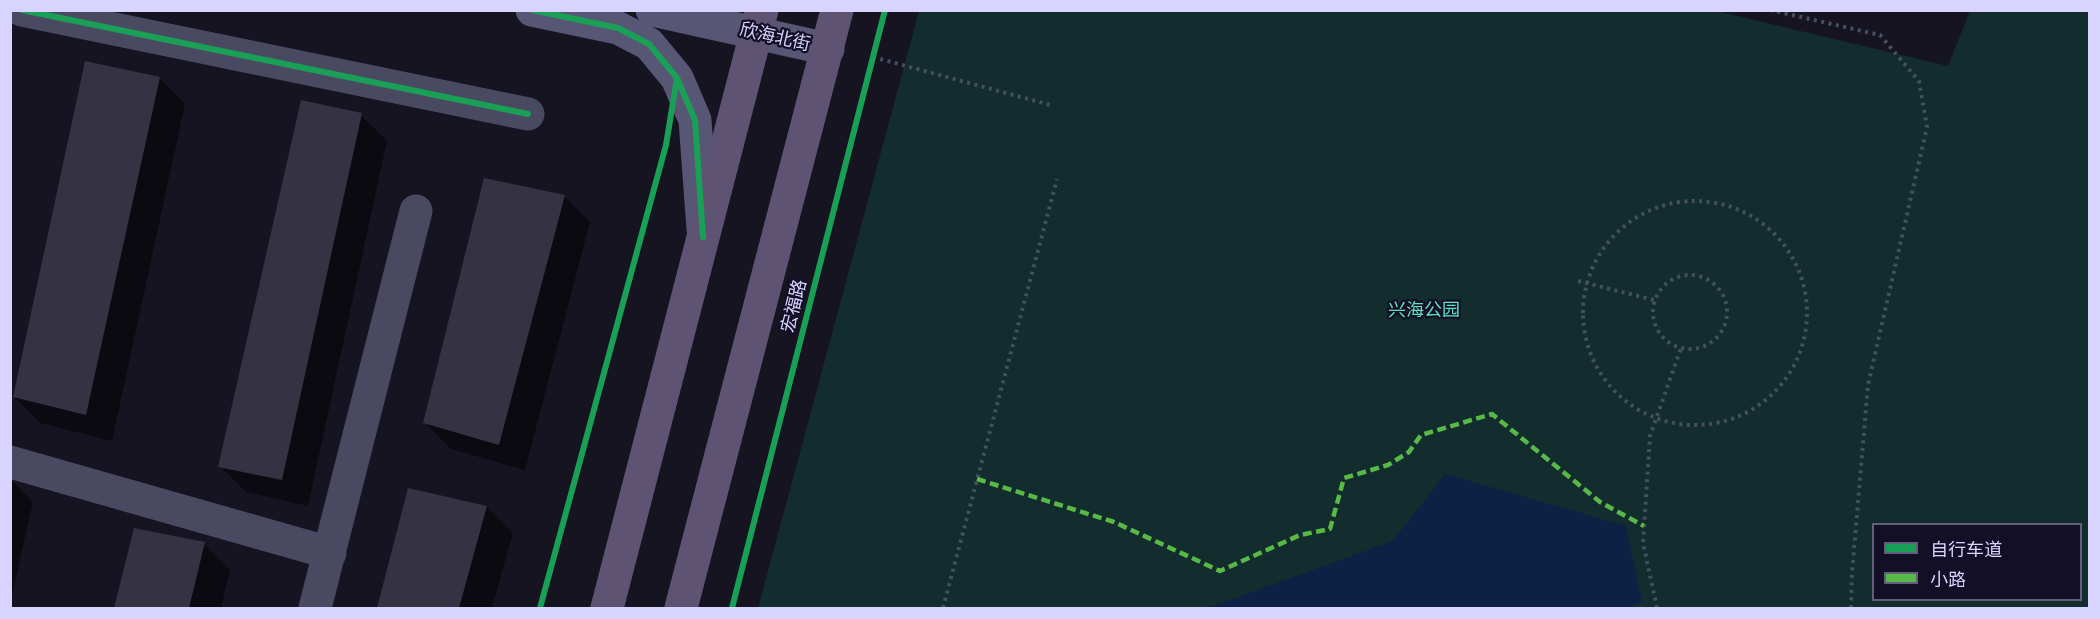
<!DOCTYPE html>
<meta charset="utf-8">
<style>
body{margin:0}
#map{position:relative;width:2100px;height:619px;overflow:hidden;background:#161421;font-family:"Asap Condensed","Noto Sans SC",sans-serif}
canvas{display:block}
.frame{position:absolute;inset:0;border:12px solid #d9d4ff;pointer-events:none}
.legend{position:absolute;left:1872px;top:523px;width:210px;height:78px;box-sizing:border-box;background:#130f26;border:2px solid #625e7d;margin:0;padding:8px 10px;list-style:none;font-size:18px;color:#d9d4ff}
.legend li{display:flex;align-items:center;gap:12px;height:30px}
.legend b{width:30px;border:2px solid #625e7d}
</style>
<div id="map">
<canvas width="2100" height="619"></canvas>
<div class="frame"></div>
<ul class="legend">
<li><b style="height:8px;background:#1a9f57"></b>自行车道</li>
<li><b style="height:8px;background:#58b947"></b>小路</li>
</ul>
</div>
<script>
const g = document.querySelector('canvas').getContext('2d');
g.lineJoin = 'round';
function fill(path, color) { g.fillStyle = color; g.fill(path, 'evenodd'); }
function stroke(path, color, width, dash) { g.strokeStyle = color; g.lineWidth = width; g.lineCap = dash ? 'butt' : 'round'; g.setLineDash(dash || []); g.stroke(path); }
function write(font, color, halo, rows, align = 'center') {
  g.font = font + ' "Asap Condensed","Noto Sans SC",sans-serif'; g.lineWidth = 4.5; g.setLineDash([]); g.textBaseline = 'middle'; g.strokeStyle = halo; g.fillStyle = color; for (const [text, x, y, turn = 0] of rows) {
    g.save(); g.translate(x, y); g.rotate((+turn || 0) * Math.PI / 180); g.textAlign = isNaN(turn) ? turn : align; if (halo) g.strokeText(text, 0, 0); g.fillText(text, 0, 0); g.restore();
  }
}
fill(new Path2D(`
 M 1712,10 L 1948,66 L 1970,11 L 2089,11 L 2089,608 L 758,608 L 919,11 ZM 1874,524 L 2080,524 L 2080,600 L 1874,600 Z`), '#132c2d');
fill(new Path2D(`
 M 1445,474 L 1626,526 L 1642,602 L 1627,608 L 1208,608 L 1393,541 Z`), '#0d2144');
fill(new Path2D(`
 M 159,78 L 185,104 L 112,441 L 40,423 L 14,397 Z
 M 361,115 L 387,141 L 308,506 L 246,492 L 220,466 Z
 M 564,196 L 590,222 L 525,470 L 451,449 L 425,423 Z
 M 10,479 L 33,502 L 10,604 Z
 M 409,490 L 487,507 L 513,533 L 492,608 L 378,608 Z
 M 135,529 L 204,544 L 230,570 L 221,608 L 115,608 Z`), '#0007');
fill(new Path2D(`
 M 85,61 L 160,77 L 86,415 L 13,397 Z
 M 301,100 L 362,113 L 282,480 L 218,467 Z
 M 484,178 L 565,195 L 499,445 L 423,423 Z
 M 408,488 L 487,506 L 459,608 L 377,608 Z
 M 134,528 L 205,542 L 189,608 L 114,608 Z`), '#343243');
stroke(new Path2D(`
 M 1770,10 L 1880,35 L 1919,81 L 1927,127 L 1868,385 L 1852,573 L 1851,608
 M 873,57 L 1054,106
 M1583 313a112 112 0 1 1 224 0a112 112 0 1 1-224 0Z
 M1653 312a37 37 0 1 1 74 0a37 37 0 1 1-74 0Z
 M 1578,281 L 1654,300
 M 943,608 L 1057,179
 M 1657,608 L 1643,543 L 1650,436 L 1681,348`), '#44505f', 4, [3, 4.5]);
stroke(new Path2D(`
 M 22,10 L 528,114
 M 10,462 L 330,553
 M 315,608 L 416,211`), '#4a4962', 33);
stroke(new Path2D(`
 M 532,10 L 618,28 L 649,44 L 677,78 L 695,120 L 703,229
 M 652,10 L 828,49`), '#575674', 33);
stroke(new Path2D(`
 M 607,608 L 762,10
 M 681,608 L 837,10`), '#5e5373', 33);
stroke(new Path2D(`
 M 977,479 L 1114,522 L 1220,571 L 1300,535 L 1330,529 L 1344,478 L 1388,465 L 1409,452 L 1421,435 L 1492,414 L 1600,502 L 1644,526`), '#58b947', 4.5, [9, 4.5]);
stroke(new Path2D(`
 M 22,10 L 528,114
 M 532,10 L 618,28 L 649,44 L 677,78 L 695,120 L 703,237
 M 540,608 L 666,145 L 677,78
 M 732,608 L 885,10`), '#1a9f57', 6);
write('18px', '#d9d4ff', '#130f26', [
 ["欣海北街",775,37,13],
 ["宏福路",794,306,-76]
]);
write('18px', '#5fe0c0', '#130f26', [
 ["兴海公园",1424,310]
]);
</script>
